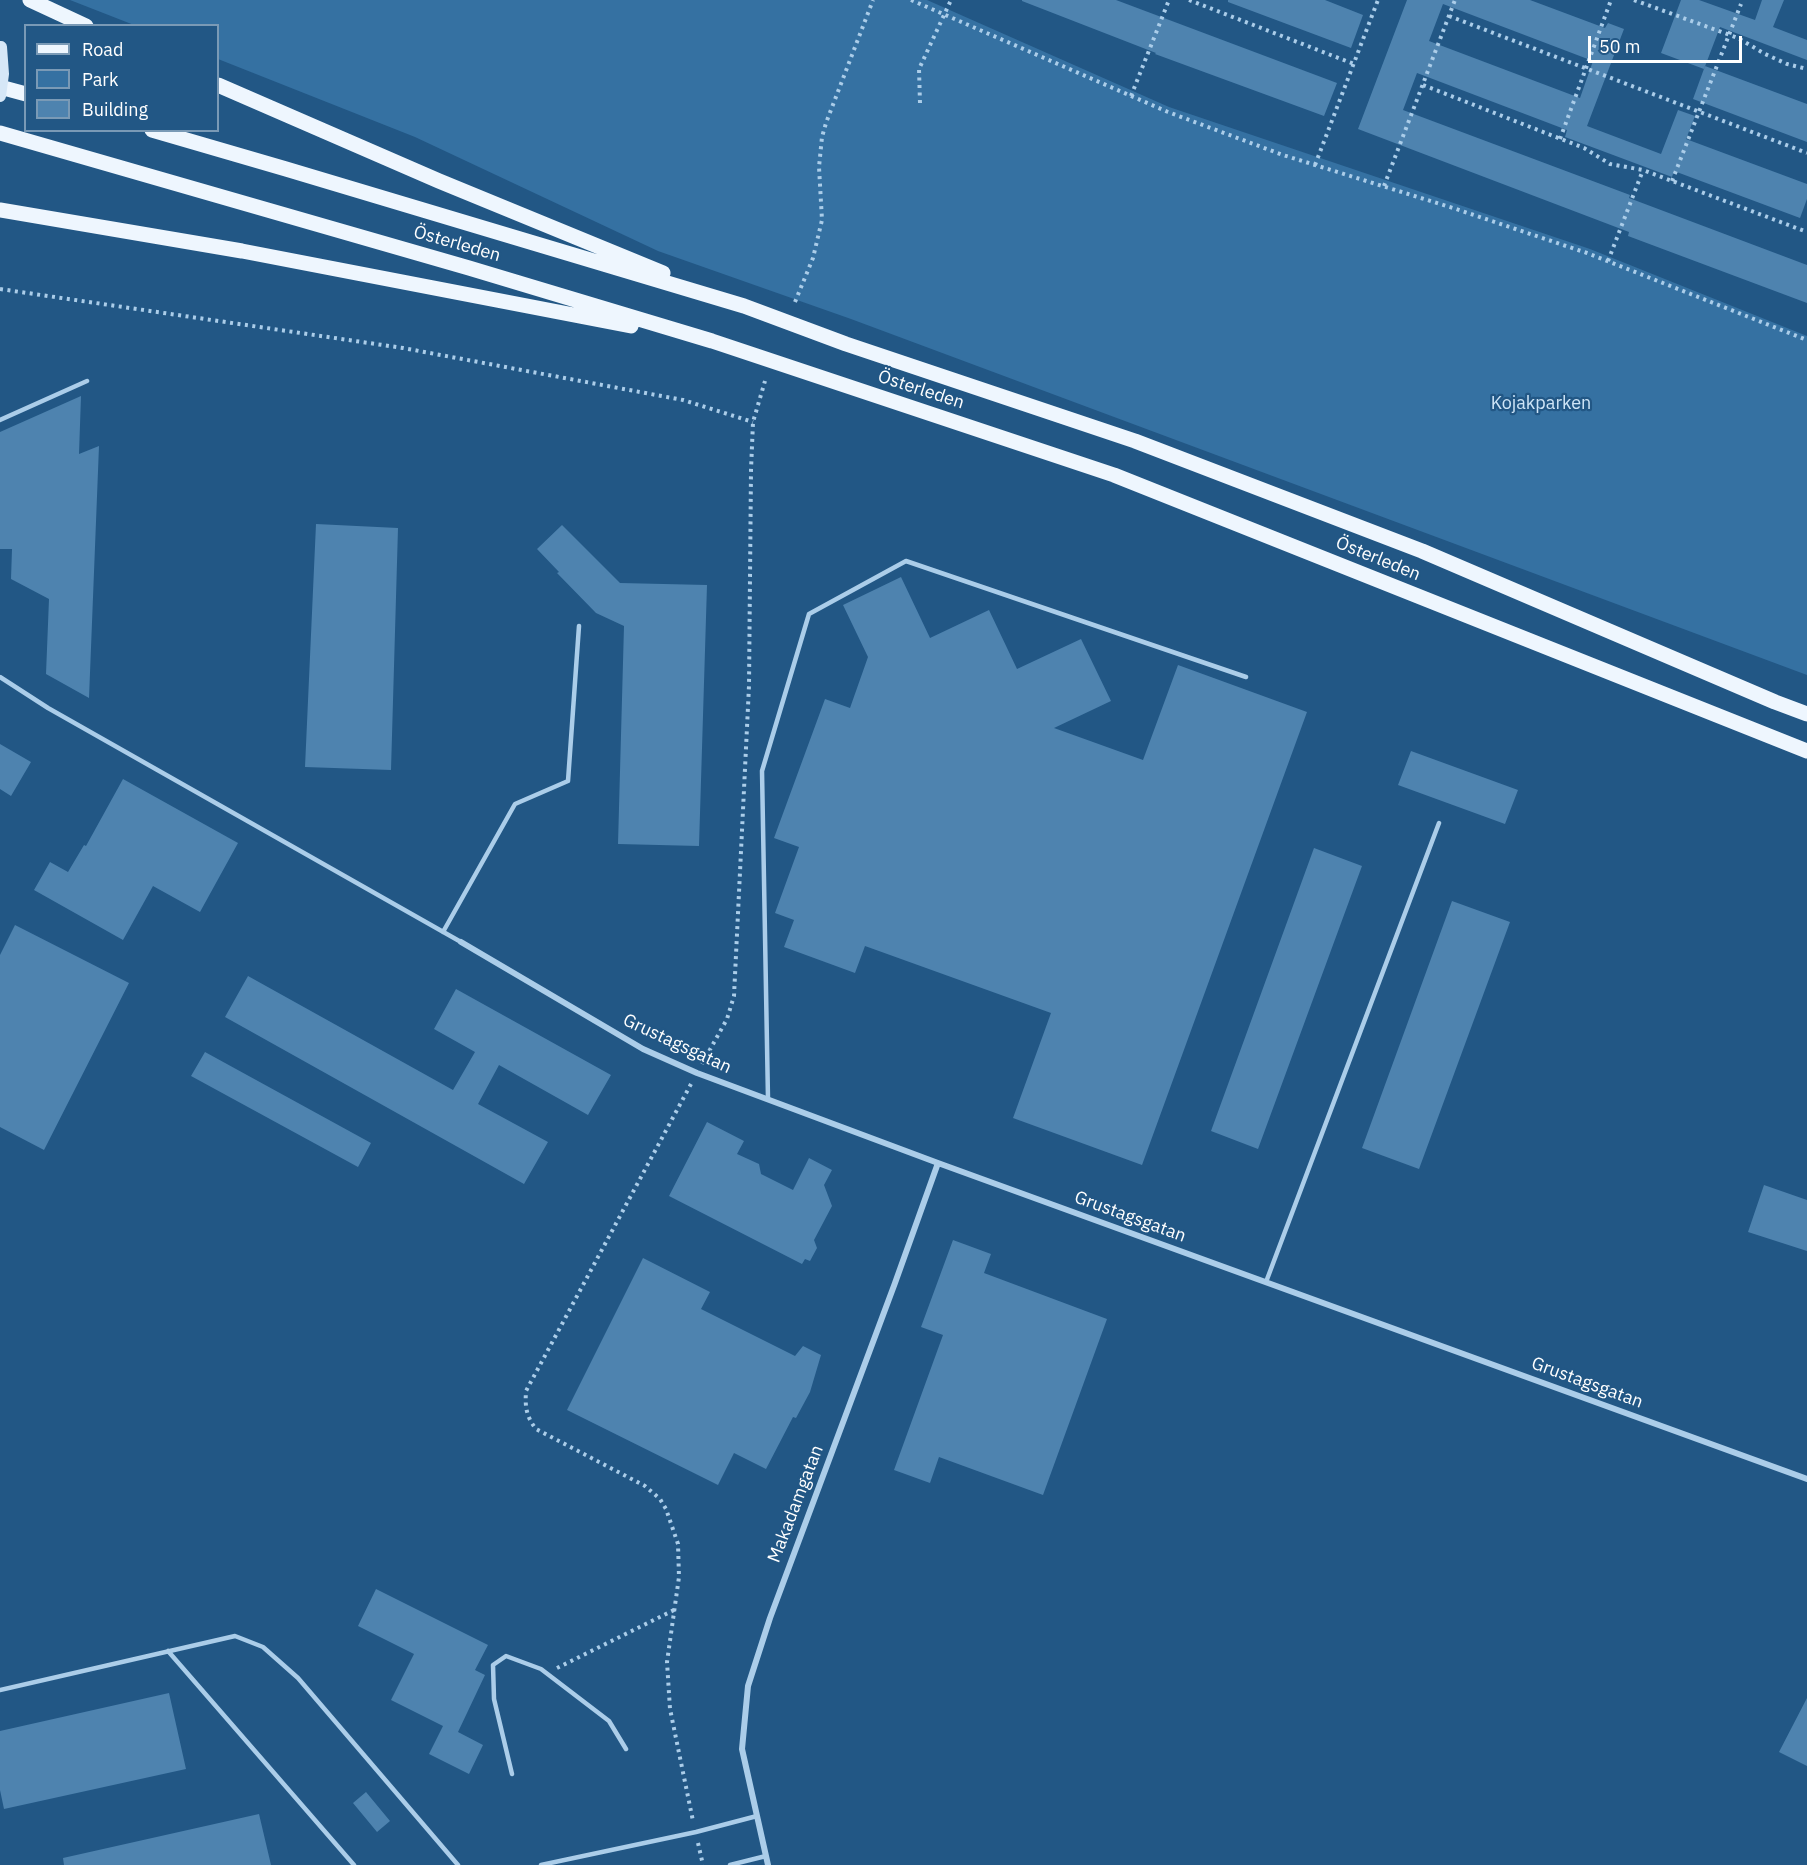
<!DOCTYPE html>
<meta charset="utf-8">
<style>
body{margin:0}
#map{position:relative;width:1807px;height:1865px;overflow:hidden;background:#225785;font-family:"IBM Plex Sans",sans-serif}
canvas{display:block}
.legend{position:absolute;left:24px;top:24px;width:195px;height:108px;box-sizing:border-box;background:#225785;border:2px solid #7a9ab6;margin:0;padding:8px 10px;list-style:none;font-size:18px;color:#fff}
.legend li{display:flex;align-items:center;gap:12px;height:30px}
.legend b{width:30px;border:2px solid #7a9ab6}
.scale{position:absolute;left:1588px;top:36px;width:154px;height:27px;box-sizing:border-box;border:3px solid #fff;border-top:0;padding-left:8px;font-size:18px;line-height:21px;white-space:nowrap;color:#fff;-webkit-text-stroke:4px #225785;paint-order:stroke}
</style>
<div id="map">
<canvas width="1807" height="1865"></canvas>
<ul class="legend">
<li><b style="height:8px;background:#eef6fe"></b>Road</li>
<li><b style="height:16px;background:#3571a2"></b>Park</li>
<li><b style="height:16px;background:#4e83af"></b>Building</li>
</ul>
<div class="scale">50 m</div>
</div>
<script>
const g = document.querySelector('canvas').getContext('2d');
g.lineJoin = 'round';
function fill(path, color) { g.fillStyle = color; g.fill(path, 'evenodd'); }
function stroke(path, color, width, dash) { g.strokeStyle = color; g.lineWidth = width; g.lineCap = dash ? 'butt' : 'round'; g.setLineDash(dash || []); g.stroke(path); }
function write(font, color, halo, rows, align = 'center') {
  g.font = font + ' "IBM Plex Sans",sans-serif'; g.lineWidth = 4.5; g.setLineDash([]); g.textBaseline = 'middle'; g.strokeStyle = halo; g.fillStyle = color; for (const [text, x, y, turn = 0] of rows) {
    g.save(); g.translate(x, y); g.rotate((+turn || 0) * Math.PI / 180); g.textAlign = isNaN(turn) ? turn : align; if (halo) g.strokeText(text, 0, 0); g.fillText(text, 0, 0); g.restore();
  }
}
fill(new Path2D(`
 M 70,0 L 927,0 L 1169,107 L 1590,249 L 1807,336 L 1807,675 L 851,319 L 658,251 L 415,137 L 218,59 L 218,26 L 134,25 Z`), '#3571a2');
fill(new Path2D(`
 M 1022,0 L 1116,0 L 1337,83 L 1324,116 L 1155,54 L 1156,53 L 1022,1 Z
 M 1228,0 L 1325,0 L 1363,15 L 1351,48 L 1228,2 Z
 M 1407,0 L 1530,0 L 1605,28 L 1608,23 L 1624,29 L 1587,126 L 1661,154 L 1678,110 L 1695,116 L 1686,139 L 1807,184 L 1807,199 L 1800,218 L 1674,171 L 1672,177 L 1565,137 L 1567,130 L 1417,73 L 1403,110 L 1630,195 L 1629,198 L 1807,265 L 1807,303 L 1628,236 L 1629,232 L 1358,129 ZM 1443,4 L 1593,61 L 1580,98 L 1429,41 Z
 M 1681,0 L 1699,0 L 1755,20 L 1762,0 L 1784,0 L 1773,27 L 1807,40 L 1807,60 L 1720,27 L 1704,69 L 1661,53 Z
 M 1705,66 L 1807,104 L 1807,142 L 1693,99 Z
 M 81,396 L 79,454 L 99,446 L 89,698 L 46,674 L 49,599 L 11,579 L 12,549 L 0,549 L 0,432 Z
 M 316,524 L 398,528 L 391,770 L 305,767 Z
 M 562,525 L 620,583 L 707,585 L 699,846 L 618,844 L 624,626 L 596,613 L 557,573 L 559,572 L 537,549 Z
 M 901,577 L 930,638 L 989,610 L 1017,669 L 1081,639 L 1111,701 L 1054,728 L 1143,760 L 1178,665 L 1307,712 L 1142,1165 L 1013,1118 L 1051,1013 L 865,946 L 855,973 L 784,947 L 794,920 L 775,913 L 799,847 L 774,838 L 825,699 L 850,708 L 868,657 L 843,605 Z
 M 0,744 L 31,762 L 11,796 L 0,789 Z
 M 1411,751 L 1518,790 L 1505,824 L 1398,785 Z
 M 123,779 L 238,843 L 200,912 L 153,886 L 123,940 L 34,890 L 50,862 L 68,872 L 84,845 L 86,846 Z
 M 1314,848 L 1362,866 L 1258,1149 L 1211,1131 Z
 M 1452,901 L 1510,922 L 1419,1169 L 1362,1148 Z
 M 15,925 L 129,983 L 44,1150 L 0,1127 L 0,955 Z
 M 248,976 L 453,1090 L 475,1052 L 434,1029 L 456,989 L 611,1075 L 588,1115 L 499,1065 L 478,1104 L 548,1142 L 524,1184 L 225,1017 Z
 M 205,1052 L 371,1143 L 358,1167 L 191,1076 Z
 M 707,1122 L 744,1141 L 737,1154 L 759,1164 L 761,1174 L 793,1190 L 809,1158 L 832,1170 L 824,1185 L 832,1206 L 814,1240 L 817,1248 L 810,1261 L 805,1259 L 802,1264 L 669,1196 Z
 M 1764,1185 L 1807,1200 L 1807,1251 L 1748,1232 Z
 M 953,1240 L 991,1254 L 984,1273 L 1107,1319 L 1043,1495 L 939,1457 L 930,1483 L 894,1470 L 943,1335 L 921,1327 Z
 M 643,1258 L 710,1292 L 701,1309 L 795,1356 L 803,1346 L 821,1355 L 810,1392 L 796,1418 L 793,1417 L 766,1469 L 734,1453 L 718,1485 L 567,1410 Z
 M 376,1589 L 488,1645 L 475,1670 L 485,1675 L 458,1732 L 483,1745 L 469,1774 L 429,1754 L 443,1726 L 391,1700 L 414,1654 L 358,1626 Z
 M 169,1693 L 186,1769 L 4,1809 L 0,1790 L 0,1731 Z
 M 1807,1698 L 1807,1766 L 1779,1752 Z
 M 366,1792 L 390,1821 L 377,1832 L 353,1803 Z
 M 259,1814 L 271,1865 L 64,1865 L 63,1858 Z`), '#4e83af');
stroke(new Path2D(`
 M 911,0 L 1168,112 L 1283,155 L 1453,208 L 1587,253 L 1807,340
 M 1189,0 L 1354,64
 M 1634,0 L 1738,38 L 1765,54 L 1787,64 L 1807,69
 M 1449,16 L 1807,153
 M 1423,85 L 1584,148 L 1610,164 L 1643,170 L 1807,232
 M 1131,96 L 1169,0
 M 920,103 L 919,69 L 951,0
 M 1560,139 L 1611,0
 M 1315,165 L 1378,0
 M 1672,181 L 1741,4
 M 1384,186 L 1455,0
 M 1608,261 L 1643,170
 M 0,289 L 403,348 L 683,400 L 753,422
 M 795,302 L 813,258 L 822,220 L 819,167 L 822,137 L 826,123 L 873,0
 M 702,1064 L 727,1019 L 734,996 L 749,686 L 751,470 L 753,422 L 765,381
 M 691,1084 L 526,1391 C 525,1407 526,1416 536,1429 L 645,1486 L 660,1499 L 666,1509 L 678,1544 L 679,1577 L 667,1662 L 670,1709 L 693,1821
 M 557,1668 L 674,1610
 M 698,1843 L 703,1865`), '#abcde9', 4, [3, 4.5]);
stroke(new Path2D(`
 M 0,420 L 87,381
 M 0,677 L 48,708 L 461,942
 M 443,932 L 515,804 L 568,781 L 579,626
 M 768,1099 L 762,771 L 809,614 L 906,561 L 1246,677
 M 1266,1282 L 1439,823
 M 168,1651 L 354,1865
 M 0,1690 L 235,1636 L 263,1647 L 298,1678 L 458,1865
 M 512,1774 L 494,1699 L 493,1665 L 506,1656 L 541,1669 L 609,1721 L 626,1749
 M 541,1865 L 696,1832 L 757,1816
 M 730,1865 L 766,1856`), '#abcde9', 4.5);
stroke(new Path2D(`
 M 461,942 L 643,1049 L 697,1073 L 938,1163 L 1807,1479
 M 768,1865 L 742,1749 L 748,1686 L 770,1618 L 895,1283 L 938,1163`), '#abcde9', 6);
stroke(new Path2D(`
 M 30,0 L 86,26
 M 218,85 L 439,181 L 663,273
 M 0,87 L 26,94
 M 152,130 L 286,169 L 744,306 L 846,344 L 1135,441 L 1422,551 L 1775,702 L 1807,714
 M 0,133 L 469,268 L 712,341 L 1114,475 L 1807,751
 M 0,210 L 242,251 L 631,326`), '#eef6fe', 15);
stroke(new Path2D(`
 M 0,96 L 3,74 L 1,47`), '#d6e7f7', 12);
write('18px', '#fff', '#225785', [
 ["Österleden",457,244,16],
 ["Österleden",921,390,18],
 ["Österleden",1378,559,22],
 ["Grustagsgatan",677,1044,25],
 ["Grustagsgatan",1130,1217,20],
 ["Grustagsgatan",1587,1383,20],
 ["Makadamgatan",796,1504,-69]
]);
write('18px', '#cfe5f7', '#225785', [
 ["Kojakparken",1541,404]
]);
</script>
